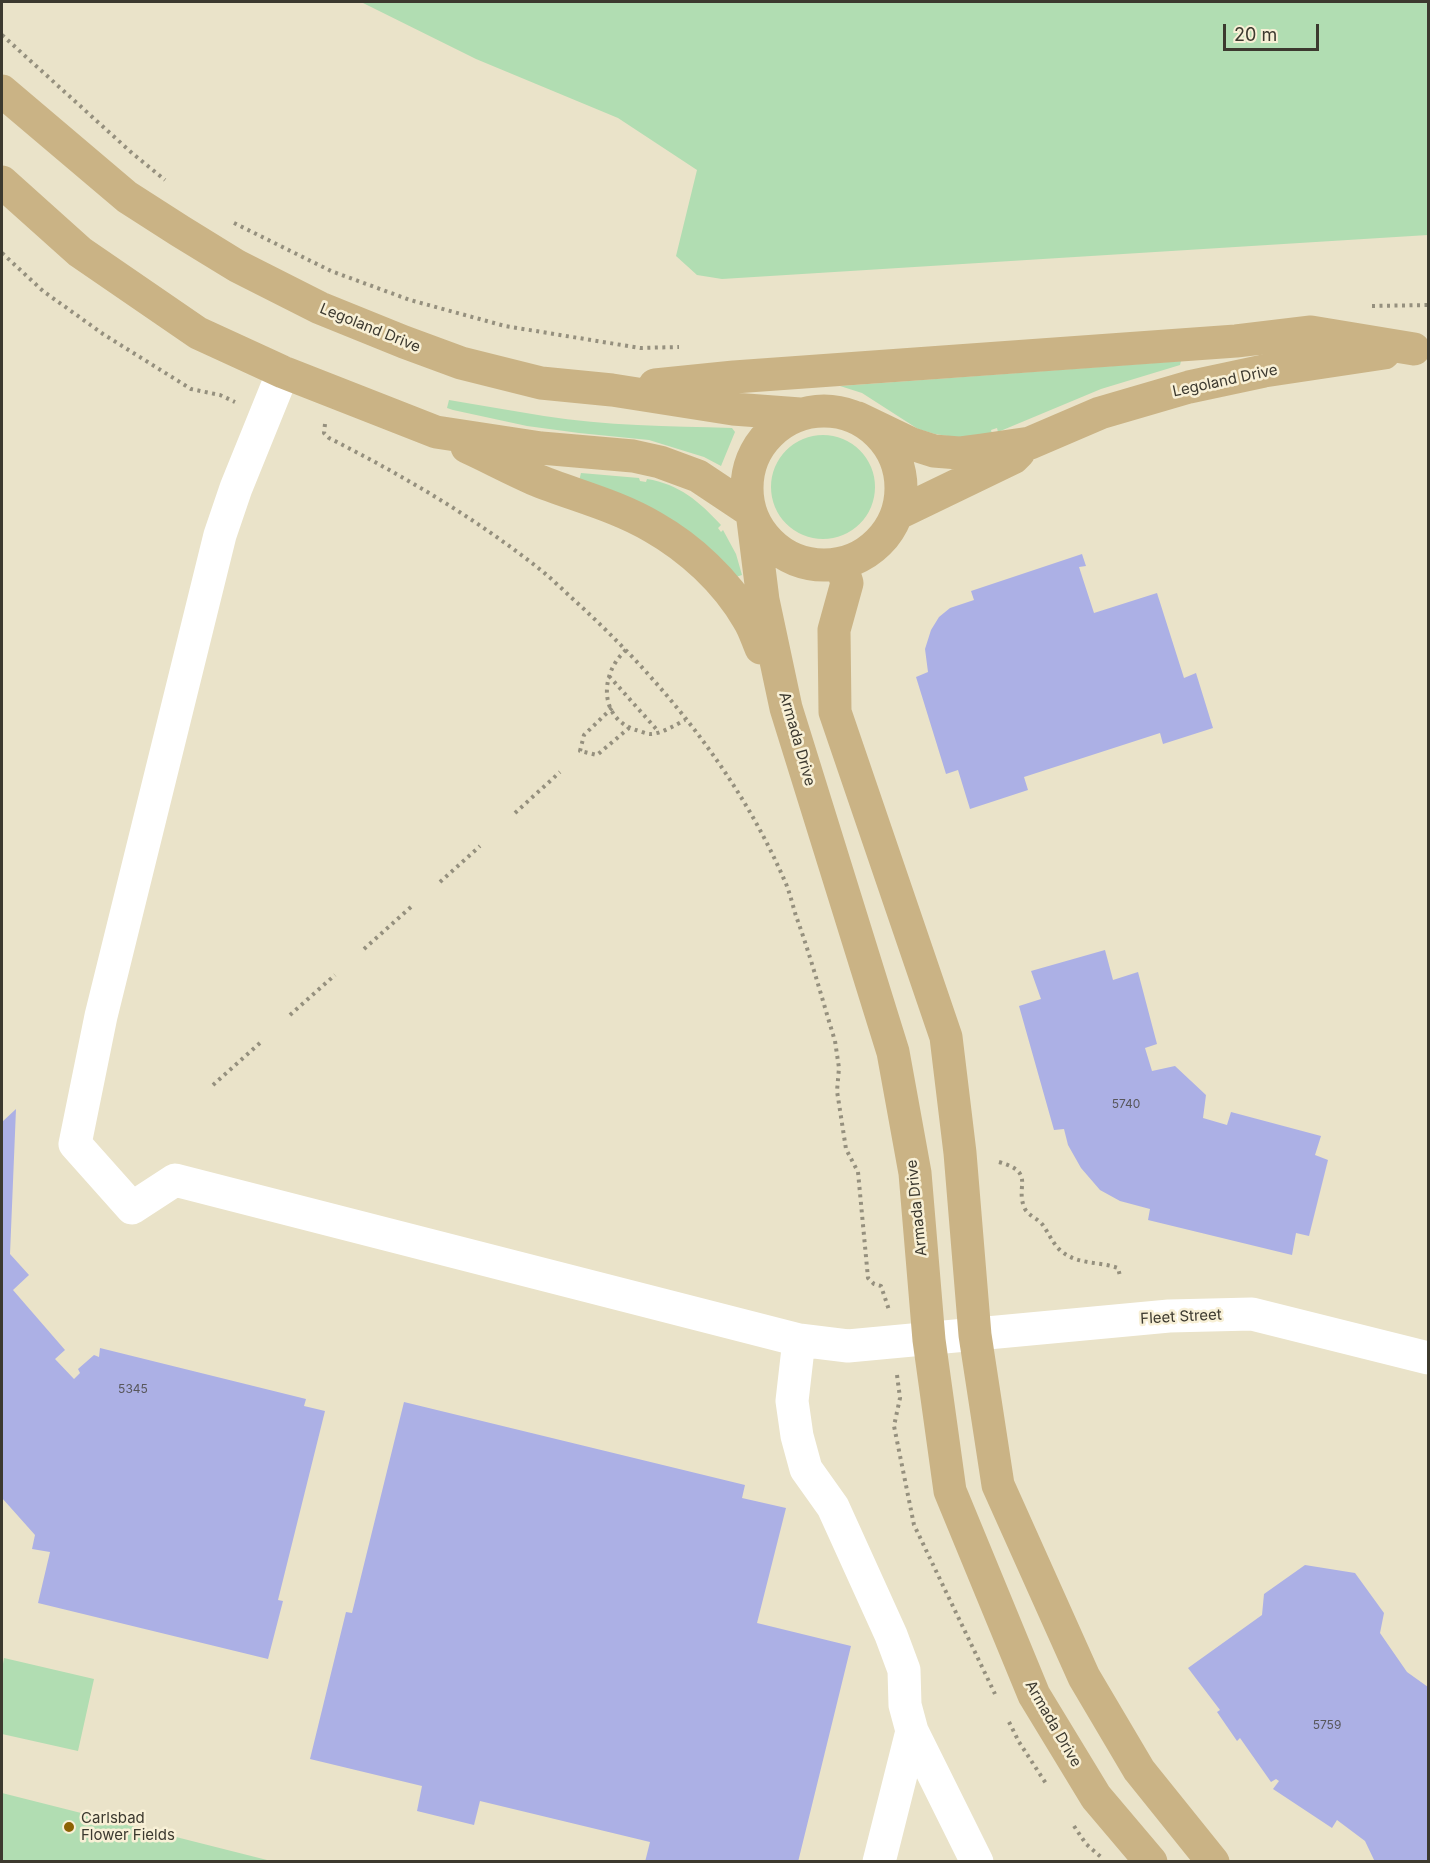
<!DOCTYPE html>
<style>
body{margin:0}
#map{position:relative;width:1430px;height:1863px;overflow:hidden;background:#eae3c9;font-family:Inter,sans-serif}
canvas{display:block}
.frame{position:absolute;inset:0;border:3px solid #3c392f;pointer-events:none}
.scale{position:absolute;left:1223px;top:24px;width:96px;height:27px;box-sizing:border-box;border:3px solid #3c392f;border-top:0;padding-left:8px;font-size:18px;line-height:21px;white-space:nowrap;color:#3c392f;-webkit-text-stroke:4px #f8f0d6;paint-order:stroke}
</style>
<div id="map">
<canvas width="1430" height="1863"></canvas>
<div class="frame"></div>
<div class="scale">20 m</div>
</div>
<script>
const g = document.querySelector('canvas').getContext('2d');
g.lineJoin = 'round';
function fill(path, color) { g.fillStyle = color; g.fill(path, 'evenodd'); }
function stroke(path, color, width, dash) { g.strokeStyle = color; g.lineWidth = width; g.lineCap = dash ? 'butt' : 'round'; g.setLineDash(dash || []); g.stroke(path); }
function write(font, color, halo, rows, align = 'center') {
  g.font = font + ' Inter,sans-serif'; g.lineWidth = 5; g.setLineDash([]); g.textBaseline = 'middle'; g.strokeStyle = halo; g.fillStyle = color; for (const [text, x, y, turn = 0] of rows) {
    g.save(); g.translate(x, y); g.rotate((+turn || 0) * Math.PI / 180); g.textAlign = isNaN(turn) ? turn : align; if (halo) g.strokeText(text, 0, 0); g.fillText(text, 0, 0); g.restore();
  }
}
fill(new Path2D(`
 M 361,2 L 1428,2 L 1428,235 L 722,279 L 697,275 L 676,256 L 697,170 L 618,118 L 476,59 Z
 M 1181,361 L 1180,365 L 1101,389 L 998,432 L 997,428 L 991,430 L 992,434 L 961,438 L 935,434 L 918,429 L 862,393 L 840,386 Z
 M 449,400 C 480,405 512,411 544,416 C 606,426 669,426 732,428 L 735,432 L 721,466 L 704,457 L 649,440 L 579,433 L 527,426 L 453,410 L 447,408 Z
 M771 487a52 52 0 1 1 104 0a52 52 0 1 1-104 0Z
 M 581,473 L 639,478 L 640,481 L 646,482 L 647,479 C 679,484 700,502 721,525 L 718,528 L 721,532 L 723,530 L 736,554 L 742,575 L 736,577 L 579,481 Z
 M 4,1658 L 94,1679 L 78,1751 L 2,1734 L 2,1670 Z
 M 2,1793 L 271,1861 L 2,1861 Z`), '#b1ddb2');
fill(new Path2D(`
 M 1082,554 L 1086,566 L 1079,567 L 1094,613 L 1157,593 L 1184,678 L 1196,673 L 1213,728 L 1163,744 L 1160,733 L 1024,777 L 1028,790 L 970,809 L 958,770 L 946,774 L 916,677 L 928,672 L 925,649 L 931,630 L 939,617 L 950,608 L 974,600 L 971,591 Z
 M 1105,950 L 1113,980 L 1138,972 L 1157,1044 L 1145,1048 L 1152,1071 L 1175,1066 L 1206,1095 L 1203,1118 L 1227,1125 L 1231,1112 L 1321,1136 L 1315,1155 L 1328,1160 L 1309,1236 L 1296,1233 L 1292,1255 L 1148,1220 L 1150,1209 L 1120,1201 L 1100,1190 L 1081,1168 L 1068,1145 L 1064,1129 L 1054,1130 L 1019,1006 L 1041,999 L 1031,971 Z
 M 16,1109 L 10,1254 L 29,1275 L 13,1290 L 65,1350 L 55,1359 L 74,1379 L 80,1373 L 78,1369 L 94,1355 L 99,1357 L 100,1348 L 306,1399 L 304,1406 L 325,1411 L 278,1600 L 283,1601 L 268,1659 L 38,1603 L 50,1552 L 32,1549 L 35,1535 L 2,1498 L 2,1122 Z
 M 404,1402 L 745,1485 L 742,1498 L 786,1508 L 757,1623 L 851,1646 L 798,1862 L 645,1862 L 650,1842 L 480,1801 L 474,1825 L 417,1811 L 422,1786 L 310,1759 L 346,1612 L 352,1613 Z
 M 1305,1565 L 1355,1573 L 1384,1613 L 1380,1633 L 1407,1672 L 1428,1687 L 1428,1862 L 1375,1862 L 1365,1841 L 1337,1820 L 1332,1828 L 1273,1789 L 1279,1781 L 1276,1779 L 1271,1782 L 1240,1738 L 1237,1741 L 1217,1712 L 1220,1710 L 1188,1668 L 1262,1615 L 1264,1594 Z`), '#acb0e5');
stroke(new Path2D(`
 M 2,35 L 132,153 L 165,180
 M 234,223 L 331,271 L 410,300 L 505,326 L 640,348 L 679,347
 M 2,253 L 43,291 L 103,334 L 191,389 L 220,395 L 235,402
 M 1372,306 L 1428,305
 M 325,424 L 324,433 L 329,438 C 402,475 472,516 537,567 C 550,577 562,589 574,600 C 659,677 737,772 783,877 C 789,889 792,903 796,916 C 811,957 822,999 835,1041 L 839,1068 L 837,1091 L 846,1149 L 858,1172 L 868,1278 L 874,1284 L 881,1286 L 889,1310
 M 626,650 C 600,673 598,718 636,730 C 640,731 646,734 650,734 C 661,734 675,725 685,720
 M 609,676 L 658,731
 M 612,708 L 584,735 L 580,751 L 597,755 L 629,728
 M 515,813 L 560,772
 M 440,882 L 480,846
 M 364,949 L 412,906
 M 290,1015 L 335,975
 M 213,1085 L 261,1042
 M 999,1162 C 1037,1173 1014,1186 1025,1209 C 1029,1216 1037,1218 1042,1224 C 1049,1233 1052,1243 1061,1251 C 1078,1265 1098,1261 1118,1268 L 1120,1276
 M 897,1375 L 900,1398 L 894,1426 L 914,1525 L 995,1694
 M 1009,1722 L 1019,1742 L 1047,1785
 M 1074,1826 L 1086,1844 L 1101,1857`), '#95907e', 4, [3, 4.5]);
stroke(new Path2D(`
 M 283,372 L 236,488 L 220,535 L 101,1016 L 75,1144 L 132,1208 L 175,1180 L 799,1340 L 848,1346 L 1169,1316 L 1252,1314 L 1428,1358
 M 799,1340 L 792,1401 L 797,1436 L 806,1469 L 833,1507 L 891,1635 L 904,1670 L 905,1705 L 912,1731 L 977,1862
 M 879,1862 L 912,1731`), '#fff', 33);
stroke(new Path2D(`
 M 2,91 L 127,197 L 180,231 L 237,266 L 320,308 L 404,342 L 461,363 L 541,383 L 612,390 L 733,409 L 800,414
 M 2,182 L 80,252 L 198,333 L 283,372 L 436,432 L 541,448 L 633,456 L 660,462 L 698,476 L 749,510
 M 655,385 L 734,377 L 1236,341 L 1311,332 L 1414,349
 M747 488a77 77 0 1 1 154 0a77 77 0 1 1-154 0Z
 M 858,418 L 912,444 L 934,451 L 959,453 L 982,450 L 1030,443 L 1100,413 L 1189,387 L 1264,371 L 1384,353
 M 467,447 C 489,457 511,469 534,479 C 573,495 616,505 653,527 C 690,548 726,581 748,619 C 754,628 757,639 761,648
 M 897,514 L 1013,458 L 1019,452
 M 753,520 L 763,600 L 786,708 L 893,1052 L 915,1173 L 929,1340 L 950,1491 L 1034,1695 L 1096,1797 L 1151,1862
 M 841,564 L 847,583 L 834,630 L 835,712 L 946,1037 L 960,1153 L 975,1335 L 998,1485 L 1084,1677 L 1139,1770 L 1213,1862`), '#cab385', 33);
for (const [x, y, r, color] of [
 [69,1827,6,"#8c6204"]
]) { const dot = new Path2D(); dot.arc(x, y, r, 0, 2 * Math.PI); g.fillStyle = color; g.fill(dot); stroke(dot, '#f8f0d6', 2); }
write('12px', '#58575c', null, [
 ["5740",1126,1104],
 ["5345",133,1389],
 ["5759",1327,1725]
]);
write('15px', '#3c392f', '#f8f0d6', [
 ["Legoland Drive",370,328,22],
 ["Legoland Drive",1225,381,-12],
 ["Armada Drive",797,739,74],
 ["Armada Drive",917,1208,-96],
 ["Fleet Street",1181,1317,-3],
 ["Armada Drive",1053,1724,60]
]);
write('15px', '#3c392f', '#f8f0d6', [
 ["Carlsbad",81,1818],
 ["Flower Fields",81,1835]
], 'left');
</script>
